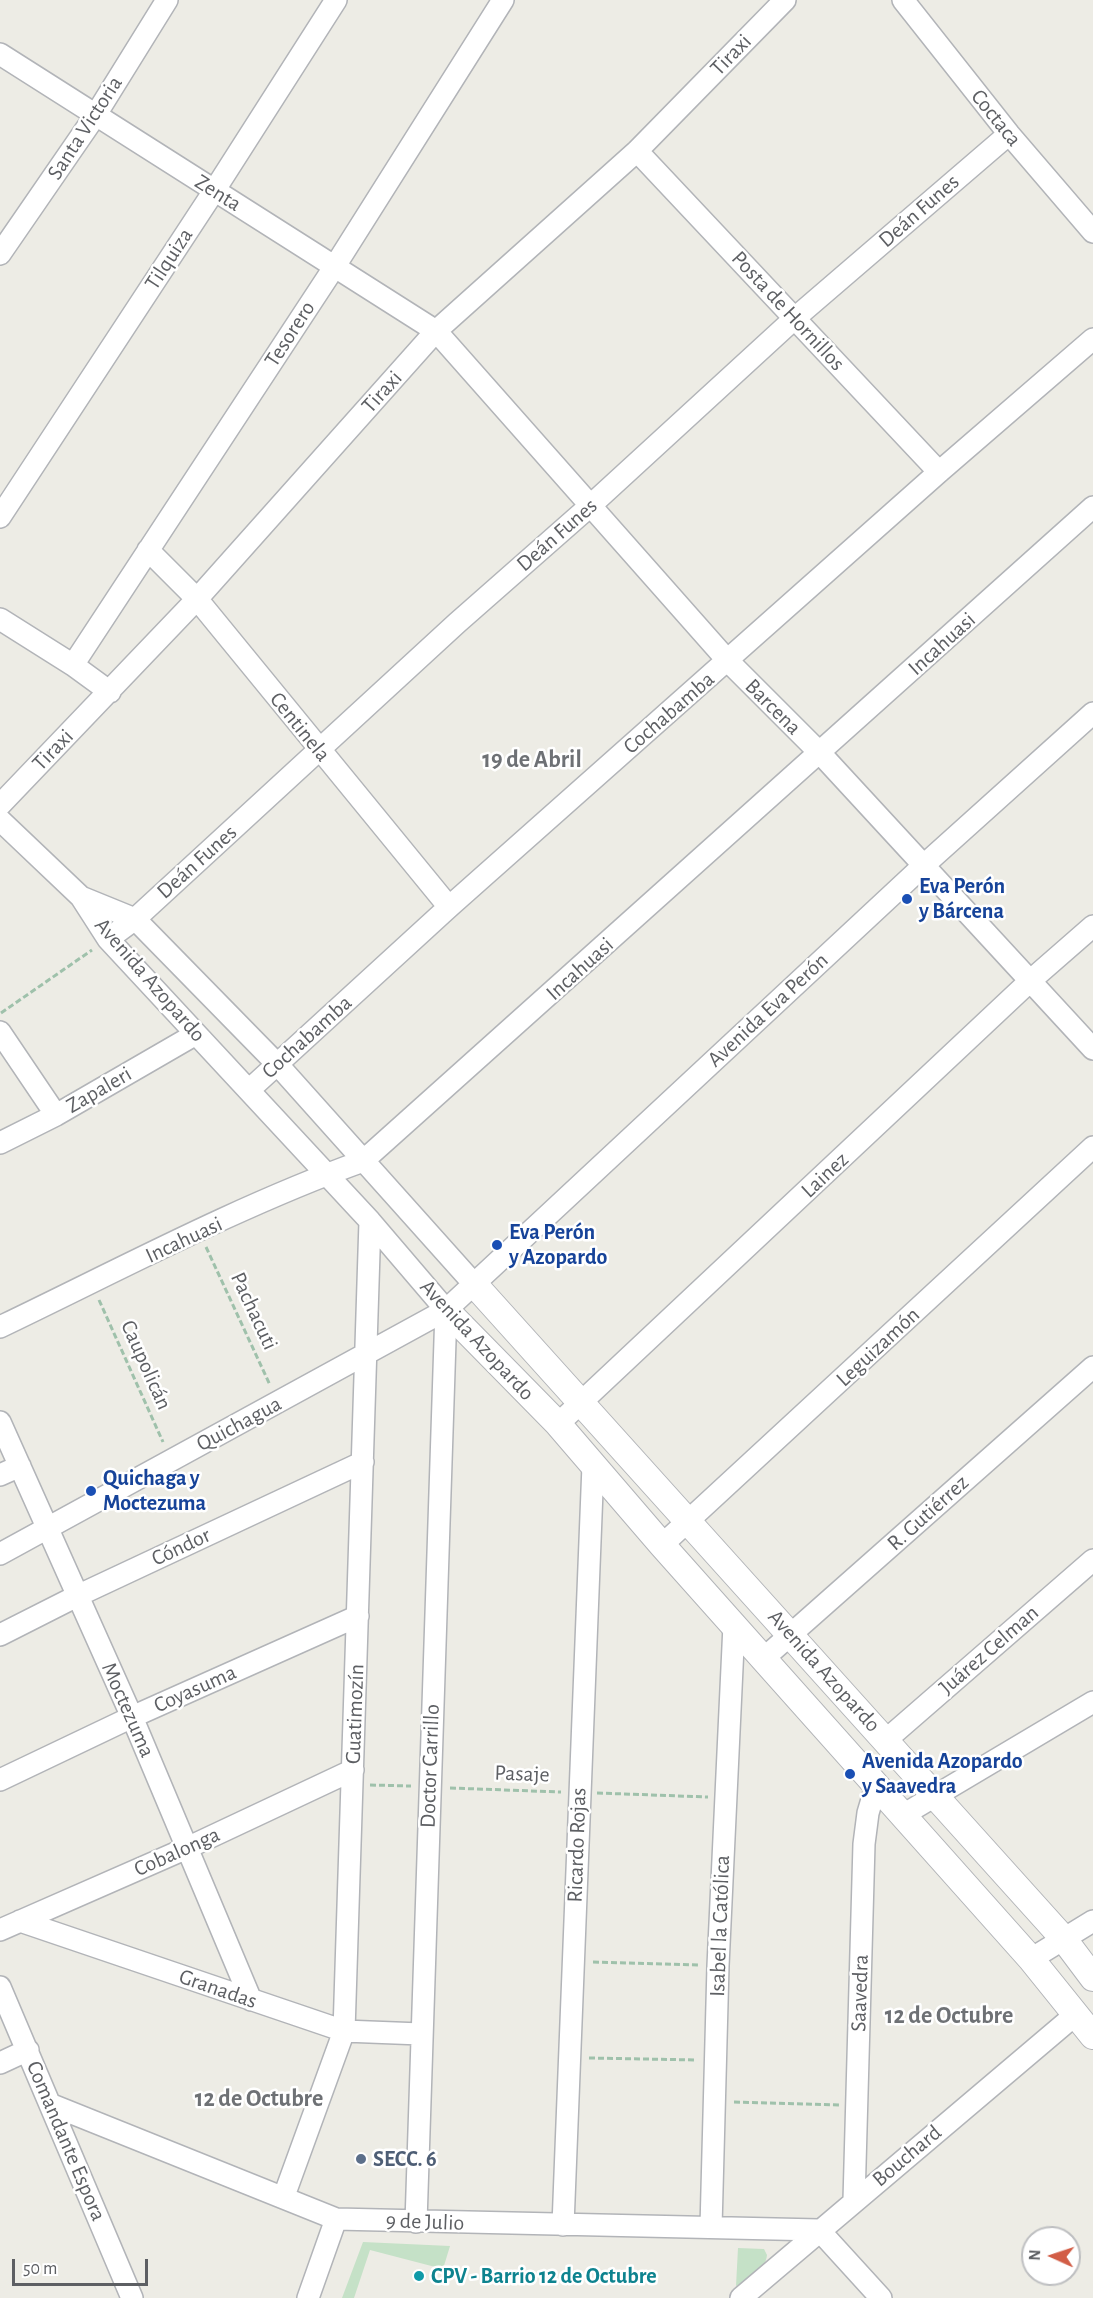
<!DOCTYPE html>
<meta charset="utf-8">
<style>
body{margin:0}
#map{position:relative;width:1093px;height:2298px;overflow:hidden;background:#edece5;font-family:"Alegreya Sans",sans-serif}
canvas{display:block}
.north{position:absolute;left:1021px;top:2226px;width:60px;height:60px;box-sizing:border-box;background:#fff;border:2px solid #bebfc1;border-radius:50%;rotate:273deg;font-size:16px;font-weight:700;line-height:24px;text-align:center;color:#5d5f63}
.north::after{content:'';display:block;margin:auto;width:21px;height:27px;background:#d25d46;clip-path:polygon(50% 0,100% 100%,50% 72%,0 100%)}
.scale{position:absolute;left:12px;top:2259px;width:136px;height:27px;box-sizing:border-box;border:3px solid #5d5f63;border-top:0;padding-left:8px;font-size:18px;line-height:21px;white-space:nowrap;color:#5d5f63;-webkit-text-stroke:4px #fff;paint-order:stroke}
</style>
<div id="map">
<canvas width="1093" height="2298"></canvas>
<div class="north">N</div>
<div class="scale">50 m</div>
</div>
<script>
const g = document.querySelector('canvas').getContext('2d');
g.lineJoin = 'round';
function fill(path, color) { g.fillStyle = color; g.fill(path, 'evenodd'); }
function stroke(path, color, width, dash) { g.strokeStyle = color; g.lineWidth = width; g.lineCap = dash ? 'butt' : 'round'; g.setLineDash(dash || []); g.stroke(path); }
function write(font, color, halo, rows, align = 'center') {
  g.font = font + ' "Alegreya Sans",sans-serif'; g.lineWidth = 5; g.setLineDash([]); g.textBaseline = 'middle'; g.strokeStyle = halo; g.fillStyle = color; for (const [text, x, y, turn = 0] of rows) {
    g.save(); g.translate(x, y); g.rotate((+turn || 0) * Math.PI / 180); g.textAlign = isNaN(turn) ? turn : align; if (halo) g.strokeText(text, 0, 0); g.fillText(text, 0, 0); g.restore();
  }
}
fill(new Path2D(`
 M 363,2242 L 450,2246 L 443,2269 L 370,2250 L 354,2298 L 342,2298 Z
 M 738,2248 L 764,2249 L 767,2255 C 766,2269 748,2281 736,2286 Z`), '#c5e1c7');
const minor = new Path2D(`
 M 903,0 L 1009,134 L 1093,232
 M 0,54 L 436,331 L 728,661 L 820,753 L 1093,1049
 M 637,151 L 939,472
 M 0,254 L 95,116 L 167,0
 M 0,517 L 214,191 L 336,0
 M 148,550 L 197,599 L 449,907
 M 0,619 L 73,665 L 110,692
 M 73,665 L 335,266 L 503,0
 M 0,805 L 197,599 L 436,331 L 637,151 L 785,0
 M 0,820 L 81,897 L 108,939 L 370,1221 L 446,1310
 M 81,897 L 135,919 L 278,1065 L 474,1284
 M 108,939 L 135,919 L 457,623 L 590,506 L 795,318 L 1009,134
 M 0,1032 L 56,1115
 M 249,1090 L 449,907 L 939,472 L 1093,339
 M 0,1143 L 56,1115 L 196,1034
 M 0,1327 C 119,1270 238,1206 363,1161 L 1093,507
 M 0,1422 L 132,1717 L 251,2000
 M 558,1424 L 1030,981 L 1093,926
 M 0,1475 L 20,1466
 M 662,1545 L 1093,1147
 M 0,1554 L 446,1310 L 923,866 L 1093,713
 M 0,1635 L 77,1596 L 363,1462
 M 763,1659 L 1093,1367
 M 886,1740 L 1093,1560
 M 0,1780 L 132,1717 L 358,1616
 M 903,1815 L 1093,1702
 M 20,1921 L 344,2031 L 421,2034
 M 0,1930 L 187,1848 L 353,1770
 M 1031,1959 L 1093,1921
 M 0,1987 L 132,2298
 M 0,2063 L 28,2050
 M 52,2105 L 336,2219 L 819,2230 L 881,2298
 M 284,2196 L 344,2031 L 370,1221
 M 854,2200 L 864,1844 L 868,1813 L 876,1786
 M 416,2222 L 446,1310
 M 563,2225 L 593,1465
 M 711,2227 L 718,1966 L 734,1625
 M 308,2298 L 336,2219
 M 741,2298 L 1075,2015`);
const tertiary = new Path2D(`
 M 474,1284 L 1063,1938 L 1093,1978
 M 446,1310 L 558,1424 L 662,1545 L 1031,1959 L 1093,2036`);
stroke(minor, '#b2b4b8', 24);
stroke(tertiary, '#b2b4b8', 28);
stroke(new Path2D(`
 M 1,1013 L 92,950
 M 206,1247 L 270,1385
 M 99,1300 L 163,1442
 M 370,1785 L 411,1786
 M 450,1788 L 561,1792
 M 597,1793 L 708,1797
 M 593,1962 L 700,1965
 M 589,2058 L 697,2060
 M 734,2102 L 839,2105`), '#9fc1ab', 3, [6, 3]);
stroke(minor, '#fff', 21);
stroke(tertiary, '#fff', 26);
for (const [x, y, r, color] of [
 [907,899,6,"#1a4fb4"],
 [497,1245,6,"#1a4fb4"],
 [91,1491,6,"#1a4fb4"],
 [850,1774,6,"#1a4fb4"],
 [361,2159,6,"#5c6f8a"],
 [419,2276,6,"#0f9aa8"]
]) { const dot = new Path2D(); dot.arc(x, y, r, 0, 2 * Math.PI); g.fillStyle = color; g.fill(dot); stroke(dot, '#fff', 2); }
write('22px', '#5d5f63', '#fff', [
 ["Tiraxi",731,55,-46],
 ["Coctaca",996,118,51],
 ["Santa Victoria",85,128,-57],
 ["Zenta",218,193,32],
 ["Deán Funes",919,211,-41],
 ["Tilquiza",169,259,-57],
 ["Posta de Hornillos",788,311,47],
 ["Tesorero",290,334,-57],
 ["Tiraxi",382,392,-48],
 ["Deán Funes",557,535,-41],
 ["Incahuasi",942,644,-42],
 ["Barcena",773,707,45],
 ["Cochabamba",669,713,-41],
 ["Centinela",300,727,51],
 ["Tiraxi",53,750,-46],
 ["Deán Funes",197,862,-42],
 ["Incahuasi",580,969,-42],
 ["Avenida Azopardo",150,980,49],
 ["Avenida Eva Perón",768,1010,-43],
 ["Cochabamba",307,1037,-42],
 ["Zapaleri",99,1090,-30],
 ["Lainez",825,1175,-43],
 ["Incahuasi",184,1240,-25],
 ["Pachacuti",254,1311,65],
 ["Avenida Azopardo",477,1340,47],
 ["Leguizamón",878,1347,-43],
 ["Caupolicán",146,1365,66],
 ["Quichagua",239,1424,-28],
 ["R. Gutiérrez",928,1513,-42],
 ["Cóndor",181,1547,-25],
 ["Juárez Celman",989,1650,-41],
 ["Avenida Azopardo",824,1671,48],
 ["Coyasuma",195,1689,-24],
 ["Moctezuma",128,1710,66],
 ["Guatimozín",355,1714,-88],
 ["Doctor Carrillo",430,1766,-88],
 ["Pasaje",522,1774,2],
 ["Ricardo Rojas",577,1845,-88],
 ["Cobalonga",177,1852,-24],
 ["Isabel la Católica",720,1926,-88],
 ["Granadas",218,1989,19],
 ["Saavedra",860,1993,-88],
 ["Comandante Espora",66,2141,67],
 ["Bouchard",907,2156,-40],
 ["9 de Julio",425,2222,2]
]);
write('bold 22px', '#164399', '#fff', [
 ["Eva Perón",919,886],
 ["y Bárcena",919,911],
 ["Eva Perón",509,1232],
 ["y Azopardo",509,1257],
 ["Quichaga y",103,1478],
 ["Moctezuma",103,1503],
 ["Avenida Azopardo",862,1761],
 ["y Saavedra",862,1786]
], 'left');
write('bold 22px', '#4e5e75', '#fff', [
 ["SECC. 6",373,2159]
], 'left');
write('bold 22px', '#0d838f', '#fff', [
 ["CPV - Barrio 12 de Octubre",431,2276]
], 'left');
write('bold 24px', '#6e7175', '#fff', [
 ["19 de Abril",532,760],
 ["12 de Octubre",949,2016],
 ["12 de Octubre",259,2099]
]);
</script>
